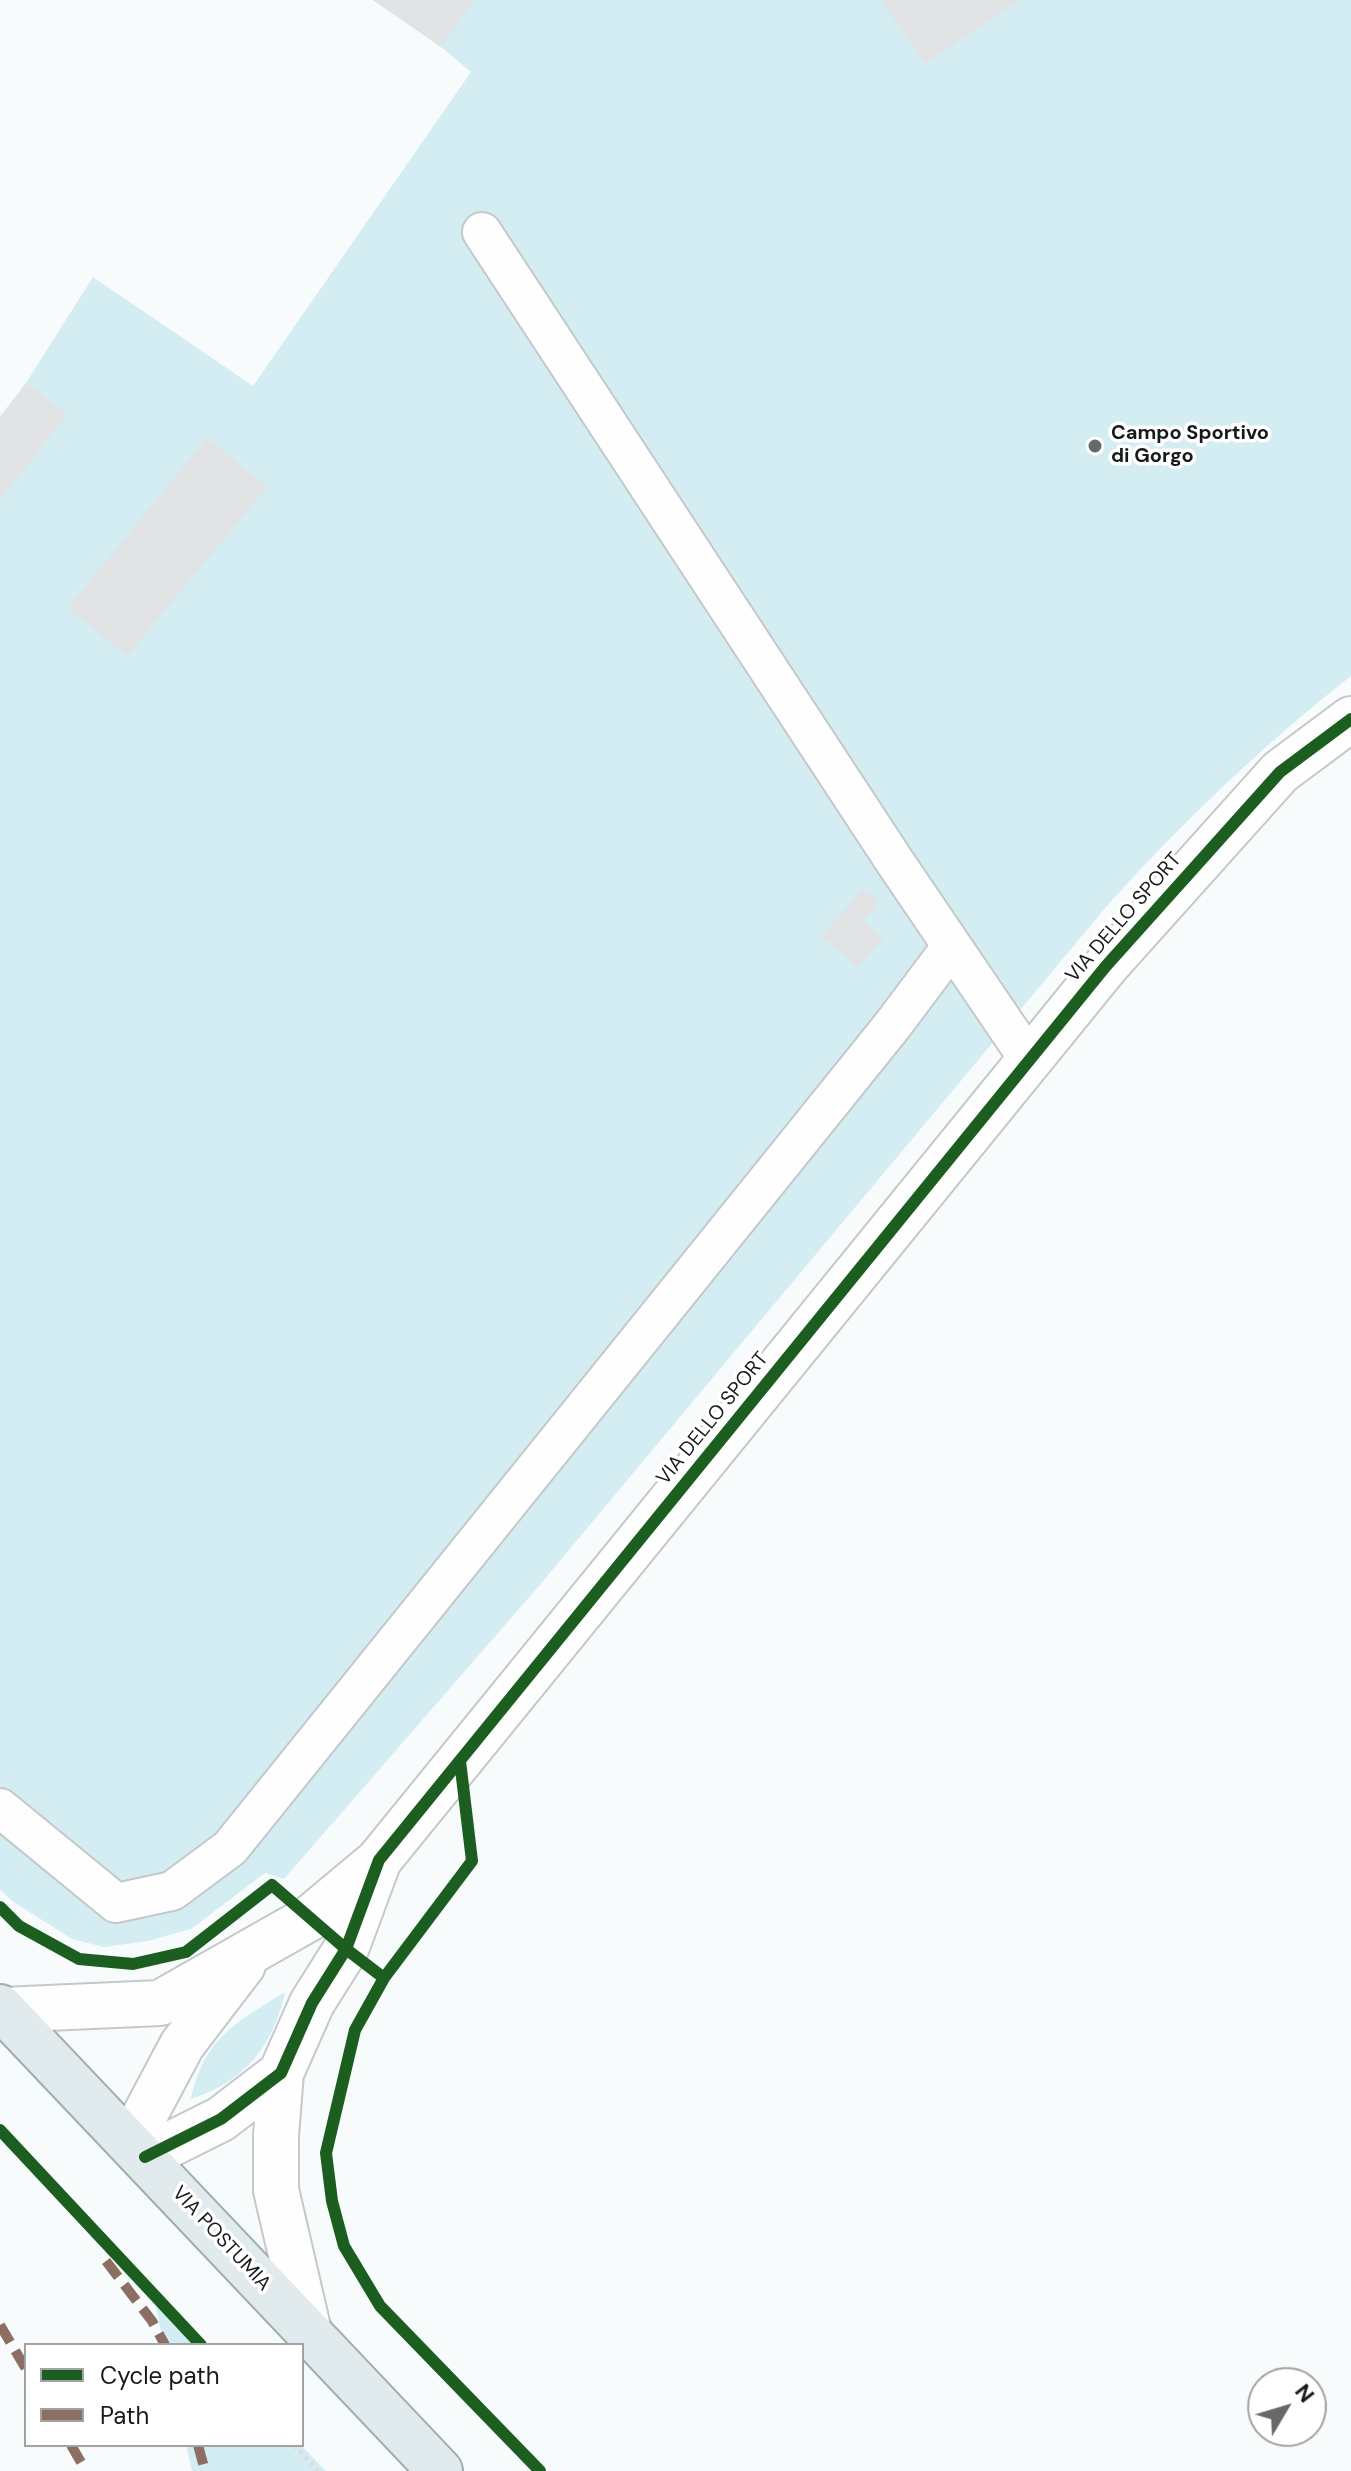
<!DOCTYPE html>
<style>
body{margin:0}
#map{position:relative;width:1351px;height:2471px;overflow:hidden;background:#f8fbfc;font-family:"DM Sans",sans-serif}
canvas{display:block}
.legend{position:absolute;left:24px;top:2343px;width:280px;height:104px;box-sizing:border-box;background:#fff;border:2px solid #a3a3a3;margin:0;padding:10px 14px;list-style:none;font-size:24px;color:#181a1a}
.legend li{display:flex;align-items:center;gap:16px;height:40px}
.legend b{width:40px;border:2px solid #a3a3a3}
.north{position:absolute;left:1247px;top:2367px;width:80px;height:80px;box-sizing:border-box;background:#fff;border:2px solid #a3a3a3;border-radius:50%;rotate:52deg;font-size:22px;font-weight:700;line-height:32px;text-align:center;color:#181a1a}
.north::after{content:'';display:block;margin:auto;width:28px;height:36px;background:#666969;clip-path:polygon(50% 0,100% 100%,50% 72%,0 100%)}
</style>
<div id="map">
<canvas width="1351" height="2471"></canvas>
<ul class="legend">
<li><b style="height:10px;background:#1b5e20"></b>Cycle path</li>
<li><b style="height:10px;background:#8d6e63"></b>Path</li>
</ul>
<div class="north">N</div>
</div>
<script>
const g = document.querySelector('canvas').getContext('2d');
g.lineJoin = 'round';
function fill(path, color) { g.fillStyle = color; g.fill(path, 'evenodd'); }
function stroke(path, color, width, dash) { g.strokeStyle = color; g.lineWidth = width; g.lineCap = dash ? 'butt' : 'round'; g.setLineDash(dash || []); g.stroke(path); }
function write(font, color, halo, rows, align = 'center') {
  g.font = font + ' "DM Sans",sans-serif'; g.lineWidth = 7; g.setLineDash([]); g.textBaseline = 'middle'; g.strokeStyle = halo; g.fillStyle = color; for (const [text, x, y, turn = 0] of rows) {
    g.save(); g.translate(x, y); g.rotate((+turn || 0) * Math.PI / 180); g.textAlign = isNaN(turn) ? turn : align; if (halo) g.strokeText(text, 0, 0); g.fillText(text, 0, 0); g.restore();
  }
}
fill(new Path2D(`
 M 373,0 L 1351,0 L 1351,676 C 1262,746 1181,823 1106,907 L 538,1587 L 284,1879 L 265,1873 L 191,1929 L 148,1941 L 104,1947 L 72,1939 L 12,1901 L 0,1889 L 0,417 L 26,383 L 93,277 L 253,386 L 471,72 L 441,47 Z
 M 285,1992 C 273,2047 245,2081 191,2099 C 204,2038 235,2023 285,1992 Z
 M 152,2289 L 205,2345 L 206,2345 L 164,2345 Z
 M 186,2445 L 301,2445 L 326,2471 L 192,2471 Z`), '#d3edf3');
fill(new Path2D(`
 M 373,0 L 474,0 L 441,47 Z
 M 881,0 L 1020,0 L 925,64 Z
 M 26,383 L 67,414 L 0,500 L 0,417 Z
 M 207,438 L 267,487 L 127,656 L 68,608 Z
 M 862,889 L 879,901 L 863,921 L 883,938 L 858,967 L 822,937 Z`), '#e1e3e4');
const service = new Path2D(`
 M 482,232 L 895,862 L 1030,1061
 M 0,1808 L 116,1903 L 172,1891 L 230,1848 L 892,1026 L 952,946`);
const tertiary = new Path2D(`
 M 3,2010 L 160,2003 L 310,1918 L 377,1862
 M 281,2073 L 276,2135 L 276,2190 L 309,2332
 M 130,2143 L 182,2045 L 243,1965
 M 145,2157 L 221,2119 L 281,2073 L 312,2003 L 346,1949 L 379,1860 L 1106,966 L 1280,772 L 1351,719`);
const primary = new Path2D(`
 M 0,2007 L 440,2471`);
stroke(service, '#c5c8c8', 42);
stroke(tertiary, '#c5c8c8', 48);
stroke(primary, '#9dadb1', 48);
stroke(new Path2D(`
 M 0,2130 L 201,2345
 M 294,2445 L 318,2471`), '#ddd', 5, [4, 4]);
stroke(service, '#fefeff', 38);
stroke(tertiary, '#fefeff', 44);
stroke(primary, '#e1eaec', 44);
stroke(new Path2D(`
 M 106,2261 L 152,2321 L 165,2345
 M 0,2325 L 26,2369
 M 71,2445 L 86,2471
 M 198,2445 L 205,2471`), '#8d6e63', 10, [20, 10]);
stroke(new Path2D(`
 M 460,1761 L 472,1861 L 384,1978 L 355,2030 L 326,2153 L 332,2201 L 344,2246 L 380,2306 L 540,2471
 M 0,1907 L 19,1926 L 79,1959 L 133,1964 L 186,1952 L 272,1885 L 346,1949 L 384,1978
 M 0,2130 L 201,2345
 M 145,2157 L 221,2119 L 281,2073 L 312,2003 L 346,1949 L 379,1860 L 1106,966 L 1280,772 L 1351,719`), '#1b5e20', 12);
for (const [x, y, r, color] of [
 [1095,446,8,"#666969"]
]) { const dot = new Path2D(); dot.arc(x, y, r, 0, 2 * Math.PI); g.fillStyle = color; g.fill(dot); stroke(dot, '#fff', 3); }
write('bold 20px', '#181a1a', '#fff', [
 ["Campo Sportivo",1111,434],
 ["di Gorgo",1111,457]
], 'left');
write('20px', '#181a1a', '#fff', [
 ["VIA DELLO SPORT",1124,918,-49],
 ["VIA DELLO SPORT",713,1419,-51],
 ["VIA POSTUMIA",221,2239,47]
]);
</script>
